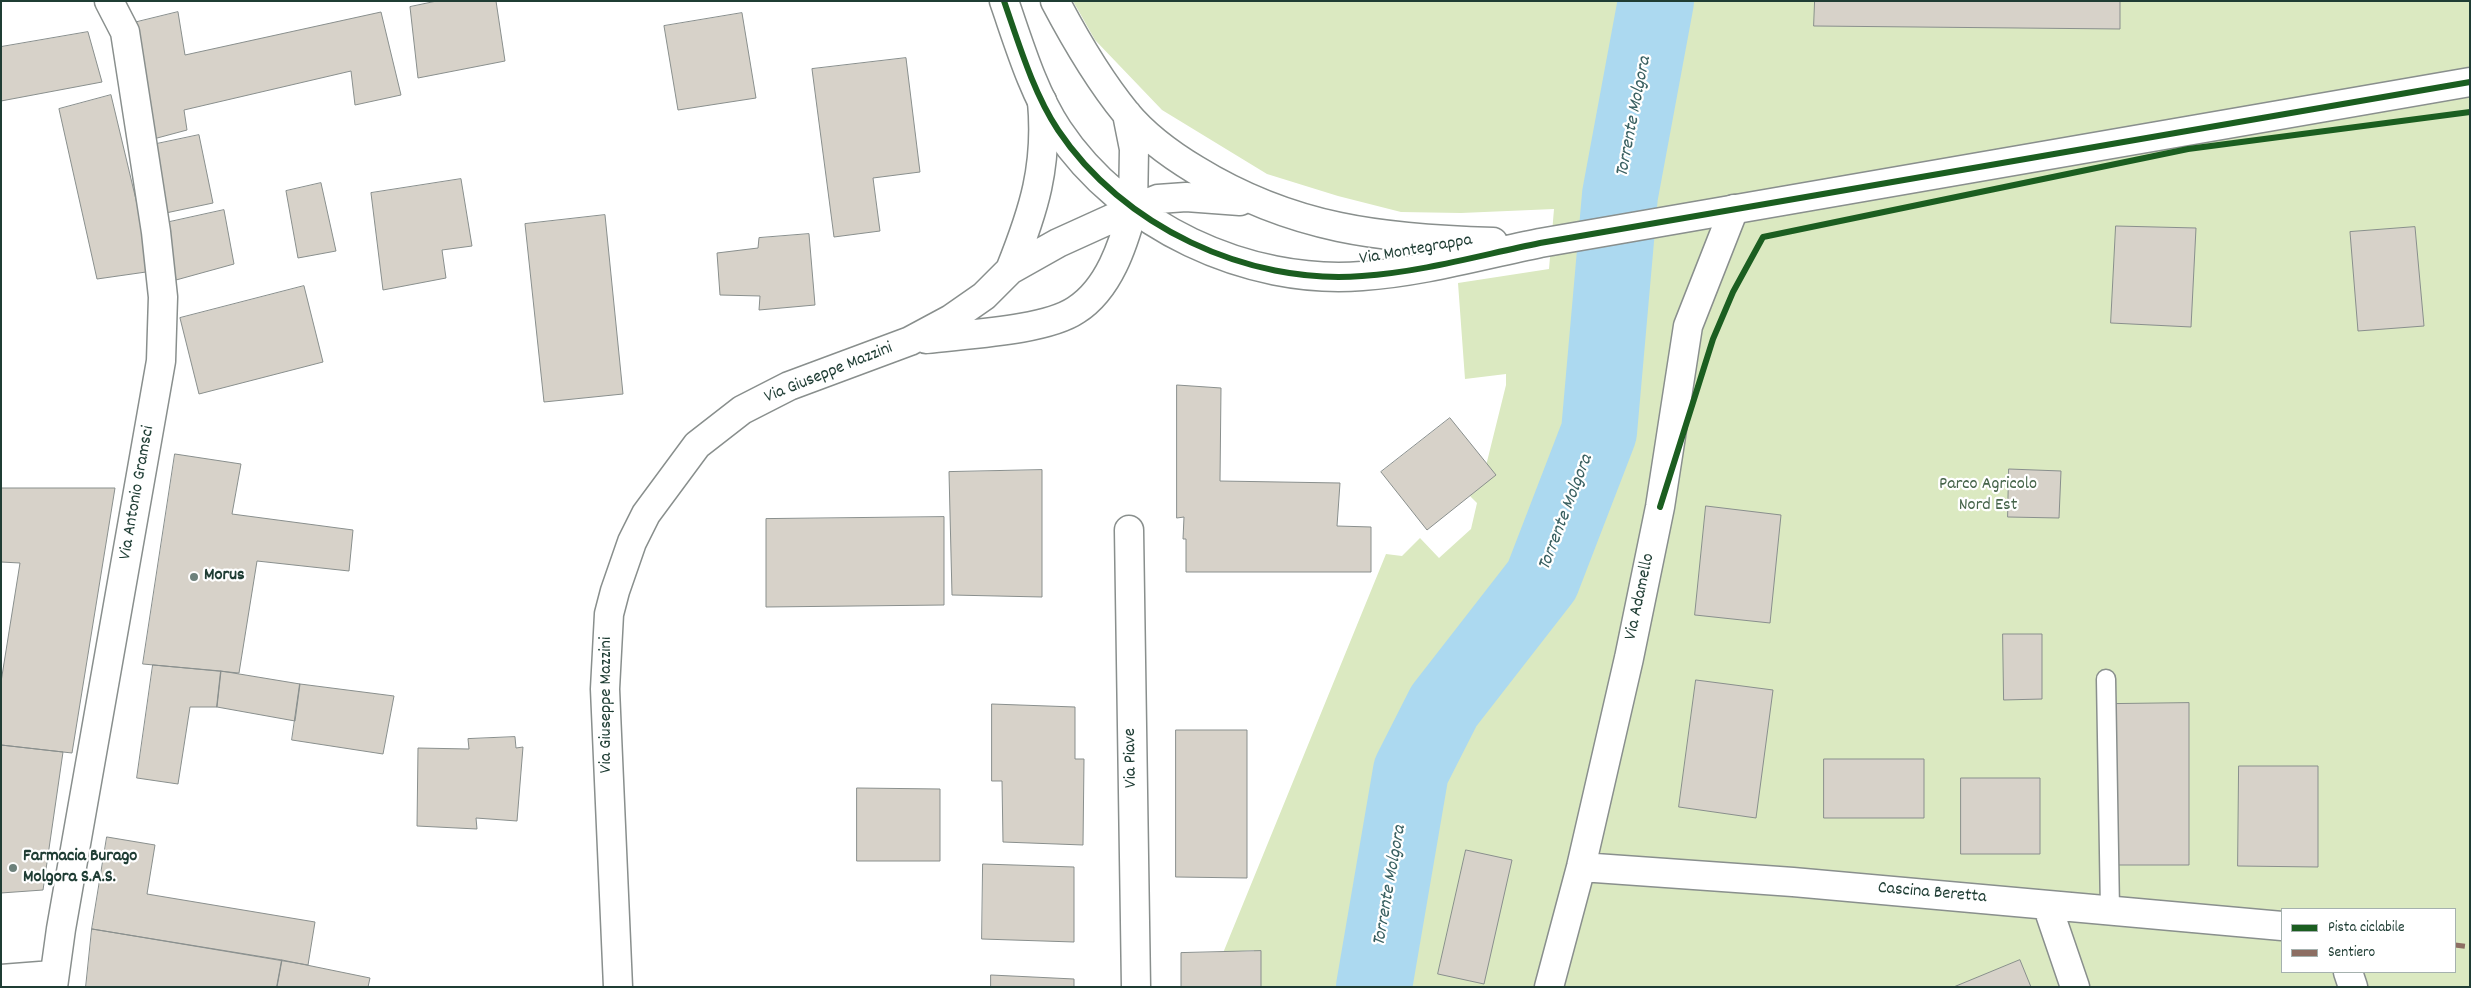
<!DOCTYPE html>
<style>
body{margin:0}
#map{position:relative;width:2471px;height:988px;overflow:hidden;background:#fff;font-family:Dekko,sans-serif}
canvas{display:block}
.frame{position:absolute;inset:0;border:2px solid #1f3d34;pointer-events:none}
.legend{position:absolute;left:2281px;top:908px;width:175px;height:65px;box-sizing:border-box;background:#fff;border:1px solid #a5b1ae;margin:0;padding:6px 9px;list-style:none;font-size:15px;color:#1f3d34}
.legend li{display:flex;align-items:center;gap:10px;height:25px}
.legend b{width:25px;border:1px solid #a5b1ae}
</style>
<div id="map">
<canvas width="2471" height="988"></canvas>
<div class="frame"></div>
<ul class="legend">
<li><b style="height:6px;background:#1b5e20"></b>Pista ciclabile</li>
<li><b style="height:6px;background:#8d6e63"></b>Sentiero</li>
</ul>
</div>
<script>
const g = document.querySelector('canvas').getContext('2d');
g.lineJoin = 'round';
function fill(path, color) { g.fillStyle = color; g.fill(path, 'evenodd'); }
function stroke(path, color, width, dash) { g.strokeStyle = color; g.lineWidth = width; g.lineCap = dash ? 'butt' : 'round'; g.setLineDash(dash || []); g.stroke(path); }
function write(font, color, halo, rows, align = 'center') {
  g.font = font + ' Dekko,sans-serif'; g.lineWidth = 4.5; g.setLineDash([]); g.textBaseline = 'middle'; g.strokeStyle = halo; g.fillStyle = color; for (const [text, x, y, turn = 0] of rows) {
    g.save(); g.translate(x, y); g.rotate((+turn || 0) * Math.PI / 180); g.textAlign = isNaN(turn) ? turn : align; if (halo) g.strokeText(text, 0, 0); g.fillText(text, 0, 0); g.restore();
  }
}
fill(new Path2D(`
 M 1073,1 L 2470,1 L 2470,987 L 1254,987 L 1254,950 L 1223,953 L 1386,554 L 1402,556 L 1420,538 L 1439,558 L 1471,529 L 1477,503 L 1470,496 L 1481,486 L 1506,385 L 1506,374 L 1465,379 L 1458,283 L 1549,269 L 1554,209 L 1461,213 L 1401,212 L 1338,196 L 1267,174 L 1162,110 L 1095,40 ZM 2282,909 L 2455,909 L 2455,972 L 2282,972 Z`), '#dbe9c1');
stroke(new Path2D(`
 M 1374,987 L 1411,771 L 1444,706 L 1542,580 L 1599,432 L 1620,195 L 1656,1`), '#acd9f0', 76);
const building = new Path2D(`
 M 437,1 L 496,1 L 505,61 L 418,78 L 410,7 Z
 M 1815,1 L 2120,1 L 2120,29 L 1814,26 Z
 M 178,12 L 185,55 L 381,12 L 401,95 L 355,105 L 351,71 L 184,110 L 187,130 L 146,141 L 133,23 Z
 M 742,13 L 756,98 L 678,110 L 664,26 Z
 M 88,32 L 102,82 L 1,101 L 1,47 Z
 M 906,58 L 920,172 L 873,178 L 880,231 L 834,237 L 812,69 Z
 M 111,95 L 153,271 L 97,279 L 59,109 Z
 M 199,135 L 213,203 L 161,214 L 147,146 Z
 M 461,179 L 472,246 L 442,250 L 446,278 L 383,290 L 371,193 Z
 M 321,183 L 336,251 L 298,258 L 286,191 Z
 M 224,210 L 234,264 L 176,280 L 165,223 Z
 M 605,215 L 623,394 L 544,402 L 525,224 Z
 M 2116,226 L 2196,228 L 2191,327 L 2111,323 Z
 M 2415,227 L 2424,326 L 2358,331 L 2350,232 Z
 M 809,234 L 815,305 L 759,310 L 760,296 L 720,295 L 717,253 L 758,248 L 759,238 Z
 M 304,286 L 323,362 L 199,394 L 180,318 Z
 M 1177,385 L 1221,388 L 1220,481 L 1340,483 L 1337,526 L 1371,527 L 1371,572 L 1186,572 L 1186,539 L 1183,539 L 1184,517 L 1177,518 Z
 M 1450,418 L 1496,475 L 1427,530 L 1381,472 Z
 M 175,454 L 241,464 L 232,514 L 353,530 L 349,571 L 257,561 L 239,673 L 143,664 Z
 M 2009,469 L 2061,471 L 2059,518 L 2008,517 Z
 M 1042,470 L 1042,597 L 952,595 L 949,472 Z
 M 1,488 L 115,488 L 72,753 L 1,745 L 1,682 L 20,563 L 1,562 Z
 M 1706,506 L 1781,515 L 1770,623 L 1695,615 Z
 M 944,517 L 944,605 L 766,607 L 766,519 Z
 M 2003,634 L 2042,634 L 2042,699 L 2004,700 Z
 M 153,665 L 221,671 L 217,707 L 190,707 L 178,784 L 137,778 Z
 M 221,671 L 300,684 L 295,721 L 217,707 Z
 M 1696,680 L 1773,690 L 1756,818 L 1679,807 Z
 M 300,684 L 394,696 L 383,754 L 292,740 Z
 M 2189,703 L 2189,865 L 2115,865 L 2114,704 Z
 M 992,704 L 1075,707 L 1075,759 L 1084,759 L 1083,845 L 1003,842 L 1002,781 L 992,781 Z
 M 1176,730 L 1247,730 L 1247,878 L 1176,877 Z
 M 515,737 L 516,748 L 523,747 L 517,821 L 476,818 L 477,829 L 417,826 L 418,748 L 469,749 L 468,739 Z
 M 1,745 L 63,752 L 43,890 L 1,893 Z
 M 1824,759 L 1924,759 L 1924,818 L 1824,818 Z
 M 2239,766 L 2318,766 L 2318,867 L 2238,866 Z
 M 1961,778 L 2040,778 L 2040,854 L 1961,854 Z
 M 857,788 L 940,789 L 940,861 L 857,861 Z
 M 107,837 L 155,845 L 147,894 L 315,922 L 308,965 L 92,929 Z
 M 1466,850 L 1512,860 L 1484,984 L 1438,974 Z
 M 983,864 L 1074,867 L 1074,942 L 982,939 Z
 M 92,929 L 282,960 L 277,987 L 86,987 Z
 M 1261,951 L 1261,987 L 1181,987 L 1181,953 Z
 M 282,960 L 370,978 L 368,987 L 277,987 Z
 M 2020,960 L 2031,987 L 1954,987 Z
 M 991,975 L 1074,979 L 1074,987 L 991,987 Z`);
fill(building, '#d7d2c9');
stroke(building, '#898f8d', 1);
const service = new Path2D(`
 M 2106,679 L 2110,910`);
const minor = new Path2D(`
 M 1010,270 C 1034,210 1048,166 1042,101
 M 926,339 C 965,334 1045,331 1076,310 C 1109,289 1123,245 1133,209
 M 1129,530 L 1136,987
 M 1581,867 L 1793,882 L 2282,926
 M 2047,905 L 2075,987
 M 2348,972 L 2353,987
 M 1,979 L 53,975
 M 53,987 L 61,929 L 161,361 L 163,297 L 156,232 L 125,32 L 109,1
 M 618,987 L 605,689 L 609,614 L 615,591 L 632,542 L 646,514 L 697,445 L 742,410 L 789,386 L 910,341 L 951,319 L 984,296 L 1010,270 L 1058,243 L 1133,209
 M 1549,987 L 1581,867 L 1629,658 L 1660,507 L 1688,326 L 1734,209`);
const tertiary = new Path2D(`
 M 1004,1 C 1019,44 1033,92 1058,130 C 1122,226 1247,285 1362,276 C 1422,272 1481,255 1540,243 L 2470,82
 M 1055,1 C 1075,39 1099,80 1126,113 C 1145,136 1171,155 1196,170 C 1292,229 1383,239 1493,242
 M 1127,114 L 1134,149 L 1133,209
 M 1133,209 L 1158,199 L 1186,197 L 1240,201`);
stroke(service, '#898f8d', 21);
stroke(minor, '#898f8d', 31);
stroke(tertiary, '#898f8d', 31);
stroke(service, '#fff', 18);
stroke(minor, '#fff', 28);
stroke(tertiary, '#fff', 28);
stroke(new Path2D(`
 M 2455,945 L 2470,947`), '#8d6e63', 5, [10, 5]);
stroke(new Path2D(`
 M 1004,1 C 1019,44 1033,92 1058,130 C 1122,226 1247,285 1362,276 C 1422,272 1481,255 1540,243 L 2470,82
 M 1660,507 L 1713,339 L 1733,292 L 1763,237 L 2188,149 L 2470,112`), '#1b5e20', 6);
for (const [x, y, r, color] of [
 [194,577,5,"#6d817b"],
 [13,868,5,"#6d817b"]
]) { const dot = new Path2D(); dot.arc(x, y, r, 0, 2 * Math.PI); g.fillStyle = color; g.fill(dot); stroke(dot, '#fff', 2); }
write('18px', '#1f3d34', '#fff', [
 ["Via Montegrappa",1416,251,-10],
 ["Via Giuseppe Mazzini",829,374,-22],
 ["Via Antonio Gramsci",138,493,-80],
 ["Via Adamello",1641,597,-78],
 ["Via Giuseppe Mazzini",608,705,-90],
 ["Via Piave",1132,758,-91],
 ["Cascina Beretta",1932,894,5]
]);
write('18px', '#46644a', '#fff', [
 ["Parco Agricolo",1988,486],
 ["Nord Est",1988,507]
]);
write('bold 18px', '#1f3d34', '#fff', [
 ["Morus",204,577],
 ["Farmacia Burago",23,858],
 ["Molgora S.A.S.",23,879]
], 'left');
write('italic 19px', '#396061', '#fff', [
 ["Torrente Molgora",1635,117,-79],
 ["Torrente Molgora",1567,513,-69],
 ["Torrente Molgora",1391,886,-80]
]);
</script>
